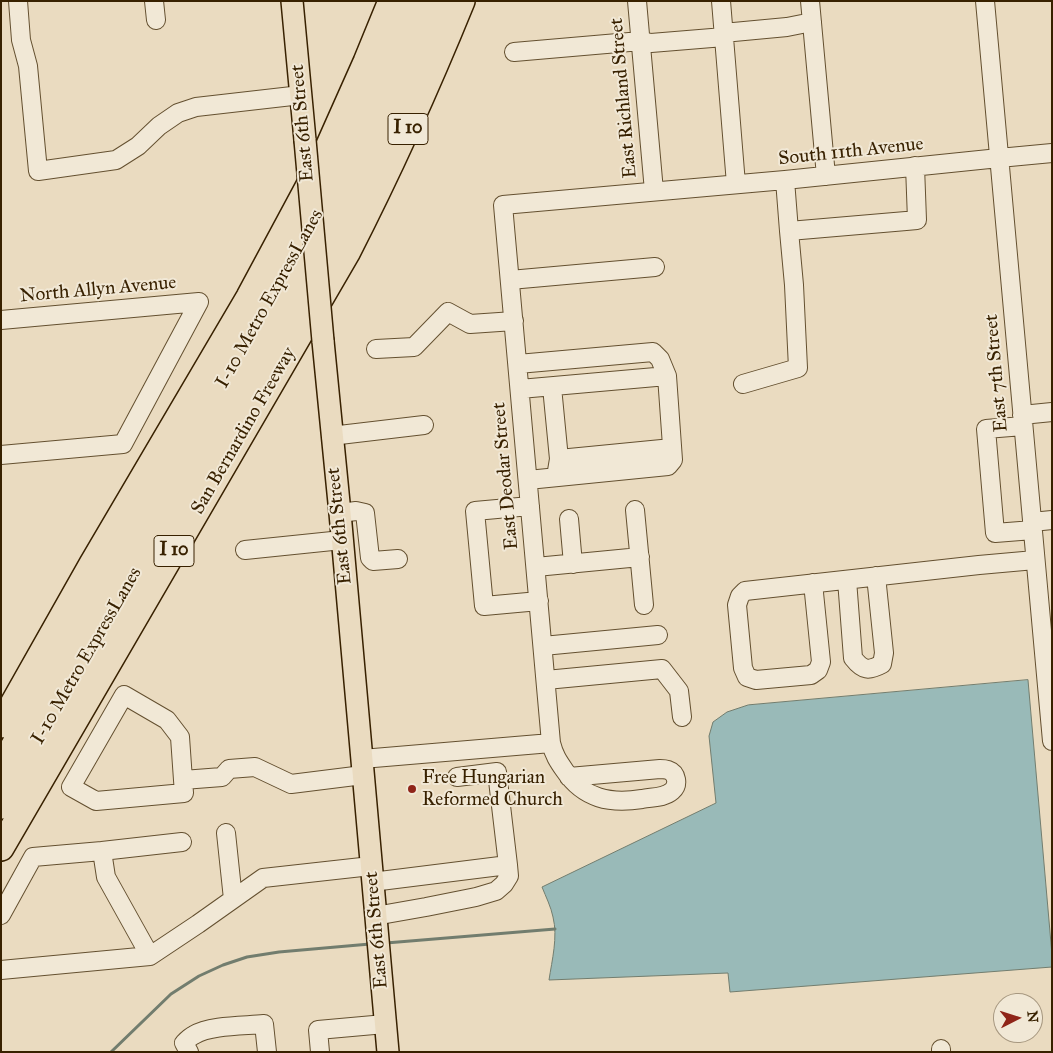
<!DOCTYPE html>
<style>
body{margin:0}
#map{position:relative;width:1053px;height:1053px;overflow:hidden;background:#eadbc0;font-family:"IM FELL Great Primer",serif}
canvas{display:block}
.frame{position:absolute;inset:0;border:2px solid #382100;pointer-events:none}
.north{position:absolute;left:993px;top:993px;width:50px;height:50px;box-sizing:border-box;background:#f1e8d6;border:1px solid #a79880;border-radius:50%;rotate:85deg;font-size:14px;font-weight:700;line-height:20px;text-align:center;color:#382100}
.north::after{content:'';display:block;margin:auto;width:18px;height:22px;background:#8f2418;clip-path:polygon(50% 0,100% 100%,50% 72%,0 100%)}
</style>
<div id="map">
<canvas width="1053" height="1053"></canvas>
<div class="frame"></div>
<div class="north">N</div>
</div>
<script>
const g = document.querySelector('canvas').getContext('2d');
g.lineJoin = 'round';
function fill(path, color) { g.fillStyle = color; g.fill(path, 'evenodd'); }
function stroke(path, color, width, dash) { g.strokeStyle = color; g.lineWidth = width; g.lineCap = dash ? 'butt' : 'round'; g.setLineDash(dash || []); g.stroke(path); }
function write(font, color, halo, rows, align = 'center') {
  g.font = font + ' "IM FELL Great Primer",serif'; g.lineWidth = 4; g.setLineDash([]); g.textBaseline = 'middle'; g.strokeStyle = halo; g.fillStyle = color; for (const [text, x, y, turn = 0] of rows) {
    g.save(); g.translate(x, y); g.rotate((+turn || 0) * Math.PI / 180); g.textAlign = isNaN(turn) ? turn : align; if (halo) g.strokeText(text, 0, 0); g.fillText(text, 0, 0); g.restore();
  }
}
const water = new Path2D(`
 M 1028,680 L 1052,955 L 1052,967 L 730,992 L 728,973 L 549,980 C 552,960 558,937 553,917 C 551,907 546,897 542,887 L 716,803 L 709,736 L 713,722 L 727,712 L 748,705 Z`);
fill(water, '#99bab8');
stroke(water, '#727d6e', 1);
stroke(new Path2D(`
 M 386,943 L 555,929
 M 111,1052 L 171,994 L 199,976 L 223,965 L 247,957 L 279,952 L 370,944`), '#727d6e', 3);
const minor = new Path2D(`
 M 18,1 L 21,40 L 28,66 L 38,171 L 116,160 L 138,146 L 159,126 L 178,113 L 196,107 L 301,95
 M 154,1 L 156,20
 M 637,1 L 654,191
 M 721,1 L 736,184
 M 810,1 L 826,176
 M 985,1 L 1052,741
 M 723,33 L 787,27 L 812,22
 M 514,52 L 641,41 L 651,43 L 724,37
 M 785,180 L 789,231 L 906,221 L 917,220 L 915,166
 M 510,280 L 655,267
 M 1,320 L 199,302
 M 376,349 L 414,347 L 448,312 L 470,324 L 514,321
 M 518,364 L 653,352 L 660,359 L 667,376 L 673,460 L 668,466 L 528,480
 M 743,384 L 798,368 L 794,285 L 789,231
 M 552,387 L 559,459 L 557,471
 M 520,389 L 667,376
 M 1022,415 L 1052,412
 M 1023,426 L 986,429 L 995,533 L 1033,530
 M 331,436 L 424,425
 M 1,455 L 123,444 L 199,302
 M 559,459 L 672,448
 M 530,506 L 475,511 L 484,606 L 539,601
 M 635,510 L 644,605
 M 340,513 L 356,511 L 365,513 L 370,558 L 373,561 L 398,559
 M 569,519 L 573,564
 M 1032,522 L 1052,520
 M 245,550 L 342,540
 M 536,567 L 640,557
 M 847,580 L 853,658 C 863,671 869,671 882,664 L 884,653 L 876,576
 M 813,583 L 821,662 L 818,670 L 811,675 L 756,680 L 747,677 L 743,668 L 737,605 L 740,596 L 745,591 L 979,565 L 1035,560
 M 543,646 L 658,635
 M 546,680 L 662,669 L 679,691 L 682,717
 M 362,759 L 551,743
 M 457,777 L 497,772 L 508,865
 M 569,777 L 660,769 C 663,769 665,769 668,770 C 677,773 679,785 672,791 C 664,798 652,797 642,799 C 610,804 584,799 565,771 C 558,761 554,755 551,743 L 503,205 L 785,180 L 999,158 L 1052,153
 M 183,780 L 184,793 L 96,801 L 71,787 L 124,695 L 167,720 L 180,737 L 183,780 L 222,777 L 229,769 L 255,767 L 291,784 L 363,775
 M 226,833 L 233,899
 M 102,851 L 182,842
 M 372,882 L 508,865 L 509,876 L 504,884 L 496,891 L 476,897 L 426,907 L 375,916
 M 1,915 L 33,857 L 102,851 L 106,877 L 150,956
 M 1,970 L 150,956 L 198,924 L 263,878 L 371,866
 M 941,1049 L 941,1052
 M 189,1052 L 184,1043 C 187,1040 190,1037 194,1035 C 210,1025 245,1026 264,1024 L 267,1052
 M 320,1052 L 318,1030 L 385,1024`);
const major = new Path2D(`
 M 292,1 L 305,140
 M 323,341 L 340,513 L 388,1052`);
const highway = new Path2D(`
 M 1,725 L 92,564 L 249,297 L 321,163 L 366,62 L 391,1
 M 1,768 L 98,598 L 274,298 L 336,178 L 358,134 L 376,94 L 414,1
 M 1,806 L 58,704 L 301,291 L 338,223 L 403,85 L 436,1
 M 1,848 L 347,253 C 389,171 427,87 462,1`);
stroke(minor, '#645030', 20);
stroke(major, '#382100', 24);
stroke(highway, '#382100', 28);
stroke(minor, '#f1e8d6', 18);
stroke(major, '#eadbc0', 21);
stroke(highway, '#eadbc0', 25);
const majorBridge = new Path2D(`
 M 305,140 L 323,341`);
stroke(majorBridge, '#382100', 24, []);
stroke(majorBridge, '#eadbc0', 21);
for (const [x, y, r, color] of [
 [412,789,5,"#8f2418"]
]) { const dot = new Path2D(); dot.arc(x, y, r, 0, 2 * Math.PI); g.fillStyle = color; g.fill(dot); stroke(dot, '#f1e8d6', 2); }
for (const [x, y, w] of [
 [408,129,40],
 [174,551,40]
]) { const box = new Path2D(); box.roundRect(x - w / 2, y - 15.5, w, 31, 4); g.fillStyle = '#f1e8d6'; g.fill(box); stroke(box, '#382100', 1); }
write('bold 18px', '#382100', null, [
 ["I 10",408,129],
 ["I 10",174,551]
]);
write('19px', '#382100', '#f1e8d6', [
 ["East Richland Street",624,98,-95],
 ["East 6th Street",303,123,-95],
 ["South 11th Avenue",851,152,-6],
 ["North Allyn Avenue",98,290,-5],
 ["I-10 Metro ExpressLanes",270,299,-61],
 ["East 7th Street",997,373,-95],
 ["San Bernardino Freeway",244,431,-60],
 ["East Deodar Street",506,476,-95],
 ["East 6th Street",340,526,-96],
 ["I-10 Metro ExpressLanes",87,656,-60],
 ["East 6th Street",377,930,-95]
]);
write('19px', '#382100', '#f1e8d6', [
 ["Free Hungarian",422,778],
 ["Reformed Church",422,800]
], 'left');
</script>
